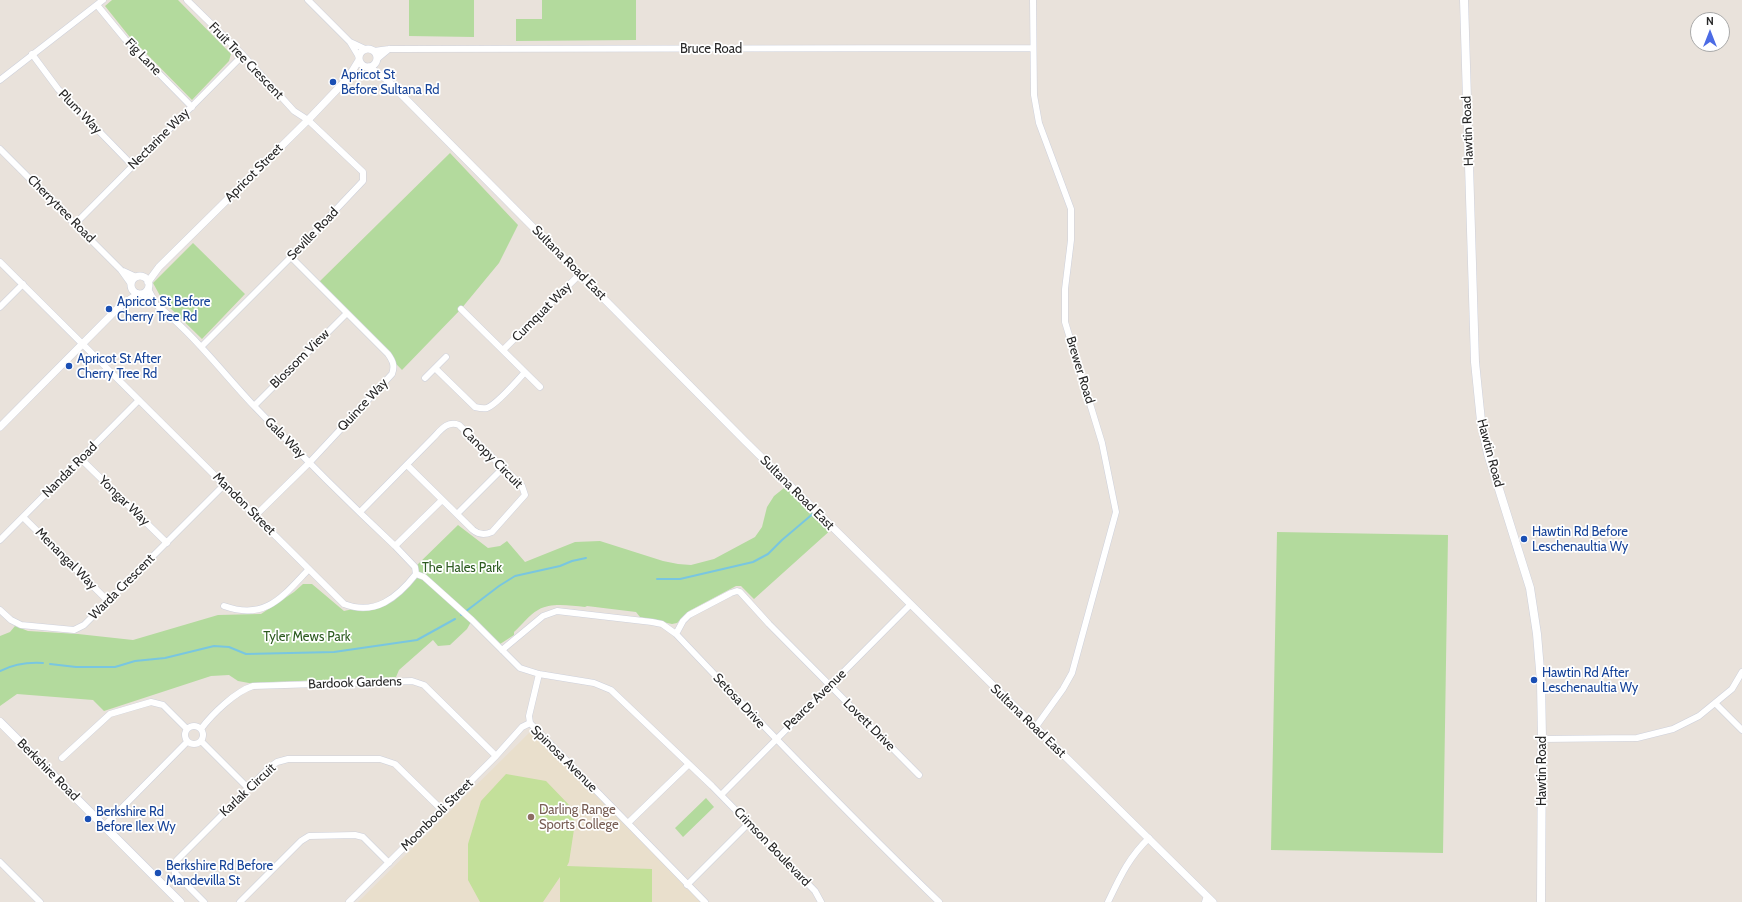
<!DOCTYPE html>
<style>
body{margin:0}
#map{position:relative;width:1742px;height:902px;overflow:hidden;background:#e9e2db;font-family:Cabin,sans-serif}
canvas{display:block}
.north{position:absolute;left:1690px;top:12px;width:40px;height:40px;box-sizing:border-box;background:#fff;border:1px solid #a9a9a9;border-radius:50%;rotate:0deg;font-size:11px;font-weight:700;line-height:16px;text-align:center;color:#282828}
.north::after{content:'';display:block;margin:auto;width:14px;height:18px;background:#4c6be5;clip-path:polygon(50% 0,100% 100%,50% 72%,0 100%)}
</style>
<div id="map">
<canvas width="1742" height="902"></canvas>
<div class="north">N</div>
</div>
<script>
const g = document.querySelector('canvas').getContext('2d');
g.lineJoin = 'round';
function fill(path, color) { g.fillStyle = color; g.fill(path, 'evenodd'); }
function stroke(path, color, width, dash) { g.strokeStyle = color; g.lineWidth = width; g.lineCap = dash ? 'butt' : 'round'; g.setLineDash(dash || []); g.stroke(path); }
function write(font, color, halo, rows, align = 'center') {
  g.font = font + ' Cabin,sans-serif'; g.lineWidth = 3.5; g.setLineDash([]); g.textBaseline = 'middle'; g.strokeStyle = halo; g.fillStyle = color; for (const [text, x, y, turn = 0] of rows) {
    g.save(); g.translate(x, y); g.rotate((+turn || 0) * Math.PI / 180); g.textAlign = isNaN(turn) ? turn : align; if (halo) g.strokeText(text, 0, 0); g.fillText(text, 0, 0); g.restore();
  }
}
fill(new Path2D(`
 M 531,731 L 704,902 L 358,902 Z`), '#e9dfcc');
fill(new Path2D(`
 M 112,0 L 178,0 L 231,54 L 229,61 L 192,100 L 129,36 L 105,6 Z
 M 409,0 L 474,0 L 474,37 L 409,36 Z
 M 542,0 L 636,0 L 636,40 L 516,41 L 516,19 L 542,19 Z
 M 450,153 L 518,225 L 499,263 L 461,309 L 402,370 L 318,283 Z
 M 193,243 L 245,294 L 202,339 L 163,301 L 153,283 Z
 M 789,484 L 833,528 L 754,599 L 741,586 L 736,586 L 689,611 L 677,623 L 672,624 L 640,617 L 636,612 L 587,606 L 585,607 C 570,606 552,602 538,610 C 529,615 522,625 514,632 L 514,635 L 497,646 L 472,620 L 467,629 L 450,645 L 438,646 L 433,640 L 399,670 L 396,677 L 249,683 L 238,681 L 229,675 L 211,676 L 104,711 L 93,700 L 17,694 L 0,706 L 0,636 L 10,632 L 15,626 L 28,631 L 78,634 L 133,640 L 218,615 L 261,614 L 294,592 L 303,584 L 312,584 L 344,611 L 389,601 L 412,579 L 415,567 L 458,525 L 488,548 L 500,546 L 507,541 L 525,562 L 575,542 L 600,541 L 663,561 L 678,564 L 691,565 L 714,559 L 755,537 L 762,527 L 767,507 L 774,496 Z
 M 1277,532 L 1448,535 L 1443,853 L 1271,850 Z
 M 706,798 L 714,807 L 683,837 L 675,828 Z`), '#b3da9d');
fill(new Path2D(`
 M 506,774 L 546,781 L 570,806 L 575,823 L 569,862 L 567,866 L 652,869 L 652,902 L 560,902 L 560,877 L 543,902 L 480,902 L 468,880 L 468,844 L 481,801 Z`), '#c3e09a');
stroke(new Path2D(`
 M 657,579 L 680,579 L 753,562 L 768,554 L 782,540 L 815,512
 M 461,615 L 499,586 L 515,576 L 560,566 L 572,561 L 586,558
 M 50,664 L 76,667 L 115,667 L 135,661 L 165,658 L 214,646 L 229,647 L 246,654 L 334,652 L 417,640 L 455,619
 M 0,671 C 14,664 28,662 43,663`), '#79c6e0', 2);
const minor = new Path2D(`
 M 187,0 L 243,55 L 294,111 L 308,120 L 363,172 L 363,181 L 291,257 L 201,347
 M 308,0 L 350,42 L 359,57
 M 1033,0 L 1034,95 L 1039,123 L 1071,209 L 1071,240 L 1065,289 L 1065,322 L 1102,443 L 1116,512 L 1072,673 L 1063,689 L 1035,728
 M 97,5 L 125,39 L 192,107
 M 350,42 L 365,49
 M 374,51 L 389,49 L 1032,48
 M 32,54 L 58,89 L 133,166
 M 377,59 L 389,49
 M 0,80 L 103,0
 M 0,149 L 121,270 L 131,284
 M 75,224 L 243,55
 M 0,262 L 344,604 C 375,616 397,598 416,574
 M 123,271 L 136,277
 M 148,289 L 155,302
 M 141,294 C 186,323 218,368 255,407 C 300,454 347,501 395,546 L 415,567 L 416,574 L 424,577 L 472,620 L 520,668 L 539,674 L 594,683 L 611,690 L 712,786 L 815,891 L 821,902
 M 0,307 L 23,284
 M 461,309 L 540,387
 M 503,350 L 580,274
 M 446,357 L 435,368 L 475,407 C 479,408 483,409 487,408 C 497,404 517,381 525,372
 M 425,378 L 435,368
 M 254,406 L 347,313
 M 81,459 L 167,543
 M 360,512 L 433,438 C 440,431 447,420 459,425 L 522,486 L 525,495 L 492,532 C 485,535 479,535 473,530 L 407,465
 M 457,514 L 504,467
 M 255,516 L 310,462 L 392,374 C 395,366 393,361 388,354 L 291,257
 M 23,517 L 108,601
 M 0,540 L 139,400
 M 395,546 L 442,500
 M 224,606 C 266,621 283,596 309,569
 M 0,610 L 11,620 L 21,625 L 74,630 L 84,625 L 224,485
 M 676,634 L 683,621 L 689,615 L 731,593 L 737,591 L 740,592 L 769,624 L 919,775
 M 502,650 L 543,616 L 557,611 L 652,622 L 662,624 L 676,634 C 762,725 849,815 939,902
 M 1715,703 L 1742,730
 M 530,723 L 529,716 L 539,674
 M185 735a9 9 0 1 1 18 0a9 9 0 1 1-18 0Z
 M 201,729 C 212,714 236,691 253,686 L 412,681 L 424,685 L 496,756
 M 1542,739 L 1637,738 L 1673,729 L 1699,716 L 1732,689 L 1742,672
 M 201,741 L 248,788
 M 62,758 L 110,714 L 151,702 L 163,705 L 187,729
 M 721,795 L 910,605
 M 628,823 L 689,764
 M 104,826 L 187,742
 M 0,862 L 40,902
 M 687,885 L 749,823
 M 204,902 L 175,873 L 174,867 L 177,860 L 270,767 L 277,762 L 288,759 L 380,759 L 395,764 L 442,810
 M 240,902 L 301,841 L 309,836 L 355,835 L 363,837 L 389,863
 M 349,902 L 496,756 L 522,727 L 530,723 L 705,902
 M 1108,902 C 1120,877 1129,857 1149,838
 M 1205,902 L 1207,896`);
const tertiary = new Path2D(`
 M359 58a9 9 0 1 1 18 0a9 9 0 1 1-18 0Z
 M 369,67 L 386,79 L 745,441 L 1213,902
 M131 285a9 9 0 1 1 18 0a9 9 0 1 1-18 0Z
 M 148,282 L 159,267 L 308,120 L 348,78 L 359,60
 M 0,427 L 119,307 L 138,294`);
const secondary = new Path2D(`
 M 1464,0 L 1475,362 L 1481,421 L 1488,454 L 1530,588 L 1537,634 L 1541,682 L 1542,739 L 1541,902
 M 0,722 L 180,902`);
stroke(minor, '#cdd0db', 7);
stroke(tertiary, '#cdd0db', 8);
stroke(secondary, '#cdd0db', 9);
stroke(minor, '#fff', 6);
stroke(tertiary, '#fff', 7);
stroke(secondary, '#fff', 8);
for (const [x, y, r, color] of [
 [333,82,4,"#1a4fb4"],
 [109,309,4,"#1a4fb4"],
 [69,366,4,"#1a4fb4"],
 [1524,539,4,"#1a4fb4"],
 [1534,680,4,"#1a4fb4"],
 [531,817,4,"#8d6e63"],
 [88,819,4,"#1a4fb4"],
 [158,873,4,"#1a4fb4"]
]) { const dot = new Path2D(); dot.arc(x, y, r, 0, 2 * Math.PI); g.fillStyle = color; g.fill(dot); stroke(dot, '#fff', 1.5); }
write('13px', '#282828', '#fff', [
 ["Bruce Road",711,49],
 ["Fig Lane",143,57,46],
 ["Fruit Tree Crescent",246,61,46],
 ["Plum Way",80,112,46],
 ["Hawtin Road",1468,131,-92],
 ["Nectarine Way",159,139,-45],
 ["Apricot Street",254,173,-45],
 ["Cherrytree Road",61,209,45],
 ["Seville Road",313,234,-46],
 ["Sultana Road East",569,263,45],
 ["Cumquat Way",542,312,-45],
 ["Blossom View",300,359,-45],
 ["Brewer Road",1080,370,73],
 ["Quince Way",363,405,-47],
 ["Gala Way",285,438,45],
 ["Hawtin Road",1490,453,75],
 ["Canopy Circuit",492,458,45],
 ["Nandat Road",70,470,-45],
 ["Sultana Road East",797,493,45],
 ["Yongar Way",124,501,44],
 ["Mandon Street",244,504,45],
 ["Menangal Way",66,559,45],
 ["Warda Crescent",122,587,-45],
 ["Bardook Gardens",355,683,-2],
 ["Pearce Avenue",815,700,-44],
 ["Setosa Drive",739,701,47],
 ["Sultana Road East",1028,721,44],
 ["Lovett Drive",869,725,45],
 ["Spinosa Avenue",564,759,45],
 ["Berkshire Road",48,770,45],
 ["Hawtin Road",1542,771,-90],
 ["Karlak Circuit",248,790,-43],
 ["Moonbooli Street",437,815,-45],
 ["Crimson Boulevard",772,847,46]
]);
write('13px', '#164399', '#fff', [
 ["Apricot St",341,75],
 ["Before Sultana Rd",341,90],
 ["Apricot St Before",117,302],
 ["Cherry Tree Rd",117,317],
 ["Apricot St After",77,359],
 ["Cherry Tree Rd",77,374],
 ["Hawtin Rd Before",1532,532],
 ["Leschenaultia Wy",1532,547],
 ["Hawtin Rd After",1542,673],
 ["Leschenaultia Wy",1542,688],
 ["Berkshire Rd",96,812],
 ["Before Ilex Wy",96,827],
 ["Berkshire Rd Before",166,866],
 ["Mandevilla St",166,881]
], 'left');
write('13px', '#2e5c21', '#fff', [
 ["The Hales Park",462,568],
 ["Tyler Mews Park",307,637]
]);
write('13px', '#785e54', '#fff', [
 ["Darling Range",539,810],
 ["Sports College",539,825]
], 'left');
</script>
